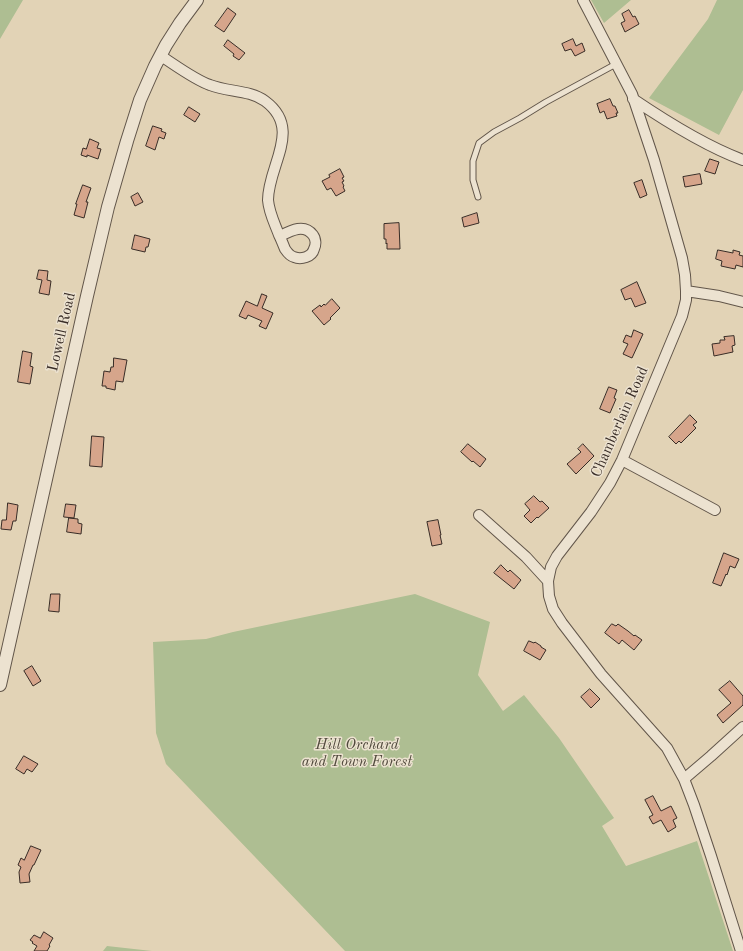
<!DOCTYPE html>
<style>
body{margin:0}
canvas{display:block;background:#e2d3b6}
</style>
<canvas width="743" height="951"></canvas>
<script>
const g = document.querySelector('canvas').getContext('2d');
g.lineJoin = 'round';
function fill(path, color) { g.fillStyle = color; g.fill(path, 'evenodd'); }
function stroke(path, color, width, dash) { g.strokeStyle = color; g.lineWidth = width; g.lineCap = dash ? 'butt' : 'round'; g.setLineDash(dash || []); g.stroke(path); }
function write(font, color, halo, rows, align = 'center') {
  g.font = font + ' "Old Standard TT",serif'; g.lineWidth = 3; g.setLineDash([]); g.textBaseline = 'middle'; g.strokeStyle = halo; g.fillStyle = color; for (const [text, x, y, turn = 0] of rows) {
    g.save(); g.translate(x, y); g.rotate((+turn || 0) * Math.PI / 180); g.textAlign = isNaN(turn) ? turn : align; if (halo) g.strokeText(text, 0, 0); g.fillText(text, 0, 0); g.restore();
  }
}
fill(new Path2D(`
 M 0,0 L 23,0 L 0,39 Z
 M 591,0 L 631,0 L 604,23 Z
 M 717,0 L 743,0 L 743,90 L 719,135 L 649,98 L 708,19 Z
 M 415,594 L 490,622 L 478,675 L 503,711 L 524,695 L 559,738 L 614,818 L 602,826 L 626,866 L 697,841 L 733,951 L 345,951 L 166,764 L 156,733 L 153,642 L 206,639 L 233,632 Z
 M 107,946 L 152,951 L 103,951 Z`), '#aebe92');
const building = new Path2D(`
 M 228,8 L 236,14 L 224,32 L 215,26 Z
 M 629,10 L 633,17 L 635,16 L 639,24 L 625,32 L 621,23 L 625,21 L 622,14 Z
 M 573,39 L 576,46 L 582,43 L 585,51 L 575,56 L 571,49 L 565,51 L 562,44 Z
 M 228,40 L 245,53 L 239,60 L 233,56 L 234,54 L 224,46 Z
 M 610,99 L 613,106 L 615,106 L 618,113 L 616,113 L 617,116 L 607,119 L 604,111 L 600,113 L 597,104 Z
 M 189,107 L 200,114 L 195,122 L 184,115 Z
 M 153,126 L 162,129 L 161,131 L 166,133 L 164,139 L 159,137 L 155,150 L 146,146 Z
 M 90,139 L 99,143 L 97,148 L 101,149 L 98,159 L 87,155 L 87,157 L 81,155 L 83,148 L 86,149 Z
 M 710,159 L 719,162 L 715,174 L 705,171 Z
 M 340,169 L 344,177 L 342,178 L 344,181 L 342,182 L 344,186 L 343,187 L 345,191 L 336,196 L 331,188 L 327,190 L 322,181 L 330,177 L 329,175 Z
 M 700,174 L 702,184 L 685,187 L 683,177 Z
 M 642,180 L 647,195 L 640,198 L 634,183 Z
 M 83,185 L 91,188 L 86,202 L 88,202 L 84,218 L 74,215 L 77,204 L 76,204 Z
 M 138,193 L 143,202 L 135,206 L 131,197 Z
 M 477,213 L 479,223 L 464,227 L 462,218 Z
 M 399,223 L 400,249 L 387,249 L 387,243 L 386,244 L 386,239 L 384,239 L 384,224 Z
 M 135,235 L 150,239 L 148,247 L 146,247 L 145,252 L 132,249 Z
 M 718,250 L 733,253 L 733,250 L 740,252 L 739,255 L 743,256 L 743,267 L 736,265 L 735,269 L 721,266 L 722,261 L 716,259 Z
 M 39,270 L 48,271 L 47,280 L 51,281 L 49,295 L 39,293 L 42,280 L 37,279 Z
 M 637,282 L 646,303 L 635,307 L 631,298 L 625,300 L 621,290 Z
 M 262,294 L 267,296 L 262,308 L 273,313 L 266,329 L 259,326 L 262,321 L 248,315 L 246,319 L 239,316 L 246,301 L 257,306 Z
 M 332,299 L 340,308 L 330,318 L 331,319 L 324,325 L 312,311 L 320,305 L 321,307 L 324,304 L 325,305 Z
 M 634,330 L 643,334 L 632,358 L 623,354 L 628,344 L 623,342 L 626,335 L 631,337 Z
 M 734,336 L 735,345 L 732,346 L 733,352 L 714,356 L 712,344 L 720,343 L 720,340 L 725,340 L 724,337 Z
 M 23,351 L 32,353 L 30,366 L 33,367 L 30,384 L 18,382 Z
 M 114,358 L 127,360 L 123,382 L 116,381 L 115,390 L 106,388 L 106,386 L 102,386 L 104,371 L 110,372 L 111,367 L 113,367 Z
 M 609,387 L 617,390 L 614,398 L 616,399 L 610,413 L 600,409 Z
 M 690,415 L 697,422 L 693,425 L 696,428 L 681,443 L 679,441 L 676,444 L 669,437 Z
 M 92,436 L 104,437 L 102,467 L 90,466 Z
 M 468,444 L 486,459 L 480,467 L 473,461 L 472,462 L 461,452 Z
 M 583,444 L 594,456 L 576,474 L 567,464 L 581,452 L 578,449 Z
 M 534,496 L 540,502 L 542,501 L 549,508 L 538,518 L 537,517 L 531,523 L 524,516 L 530,510 L 525,504 Z
 M 8,503 L 18,505 L 16,521 L 13,521 L 11,530 L 1,529 L 2,520 L 6,520 Z
 M 66,504 L 76,505 L 74,518 L 64,517 Z
 M 69,518 L 78,519 L 78,523 L 82,524 L 81,534 L 67,532 Z
 M 438,520 L 441,535 L 440,535 L 442,544 L 432,546 L 427,522 Z
 M 724,553 L 739,559 L 735,568 L 730,566 L 727,575 L 726,574 L 721,586 L 713,583 Z
 M 501,565 L 508,572 L 510,570 L 521,580 L 514,589 L 494,573 Z
 M 51,594 L 60,594 L 59,612 L 49,611 Z
 M 612,624 L 616,626 L 618,624 L 628,631 L 634,636 L 635,635 L 642,640 L 634,650 L 622,640 L 619,644 L 605,633 Z
 M 529,641 L 534,643 L 535,642 L 541,646 L 541,647 L 546,650 L 540,660 L 524,651 Z
 M 32,666 L 41,681 L 33,686 L 24,671 Z
 M 730,681 L 743,696 L 743,705 L 723,723 L 717,715 L 731,703 L 719,690 Z
 M 590,689 L 600,699 L 591,708 L 581,697 Z
 M 24,756 L 38,764 L 32,772 L 27,769 L 24,774 L 16,769 Z
 M 653,796 L 661,811 L 671,806 L 677,818 L 673,820 L 676,827 L 668,832 L 661,820 L 653,824 L 649,817 L 653,815 L 645,800 Z
 M 31,846 L 41,850 L 34,865 L 33,865 L 29,874 L 30,882 L 20,883 L 19,872 L 21,867 L 18,865 L 21,858 L 24,860 Z
 M 44,932 L 53,938 L 49,945 L 50,946 L 47,951 L 34,951 L 37,946 L 32,943 L 33,942 L 30,940 L 34,935 L 40,938 Z`);
fill(building, '#d6a58b');
stroke(building, '#382c26', 1);
const service = new Path2D(`
 M 478,197 L 473,180 L 473,161 L 479,143 L 494,132 L 520,118 L 546,102 L 616,64`);
const minor = new Path2D(`
 M 583,0 L 632,94 L 654,160 L 682,258 L 685,275 L 686,291 L 686,300 L 682,316 L 622,460 L 610,483 L 591,512 L 557,556 L 551,567 L 548,581 L 549,596 L 553,609 L 562,623 L 601,674 L 667,748 L 684,779 L 694,805 L 711,856 L 741,951
 M 161,56 C 175,65 195,80 210,85 C 228,92 250,90 265,101 C 303,129 268,165 268,200 C 269,213 275,224 279,235 C 281,239 283,244 285,249 C 287,252 290,256 294,257 C 301,260 312,257 314,249 C 316,245 316,239 313,235 C 304,223 290,231 280,236
 M 633,99 C 667,122 705,146 743,160
 M 686,291 L 719,296 L 743,302
 M 622,460 L 715,510
 M 479,515 L 526,557 L 548,581
 M 684,779 L 711,756 L 743,727`);
const tertiary = new Path2D(`
 M 0,685 L 87,296 L 108,207 L 127,141 L 140,100 L 155,66 L 166,45 L 180,23 L 197,0`);
stroke(service, '#62564a', 7);
stroke(minor, '#62564a', 12);
stroke(tertiary, '#62564a', 14);
stroke(service, '#ece2d0', 5);
stroke(minor, '#ece2d0', 10);
stroke(tertiary, '#ece2d0', 12);
write('15px', '#382c26', '#ece2d0', [
 ["Lowell Road",62,332,-77],
 ["Chamberlain Road",620,422,-66]
]);
write('italic 15px', '#50493c', '#ece2d0', [
 ["Hill Orchard",357,745],
 ["and Town Forest",357,762]
]);
</script>
